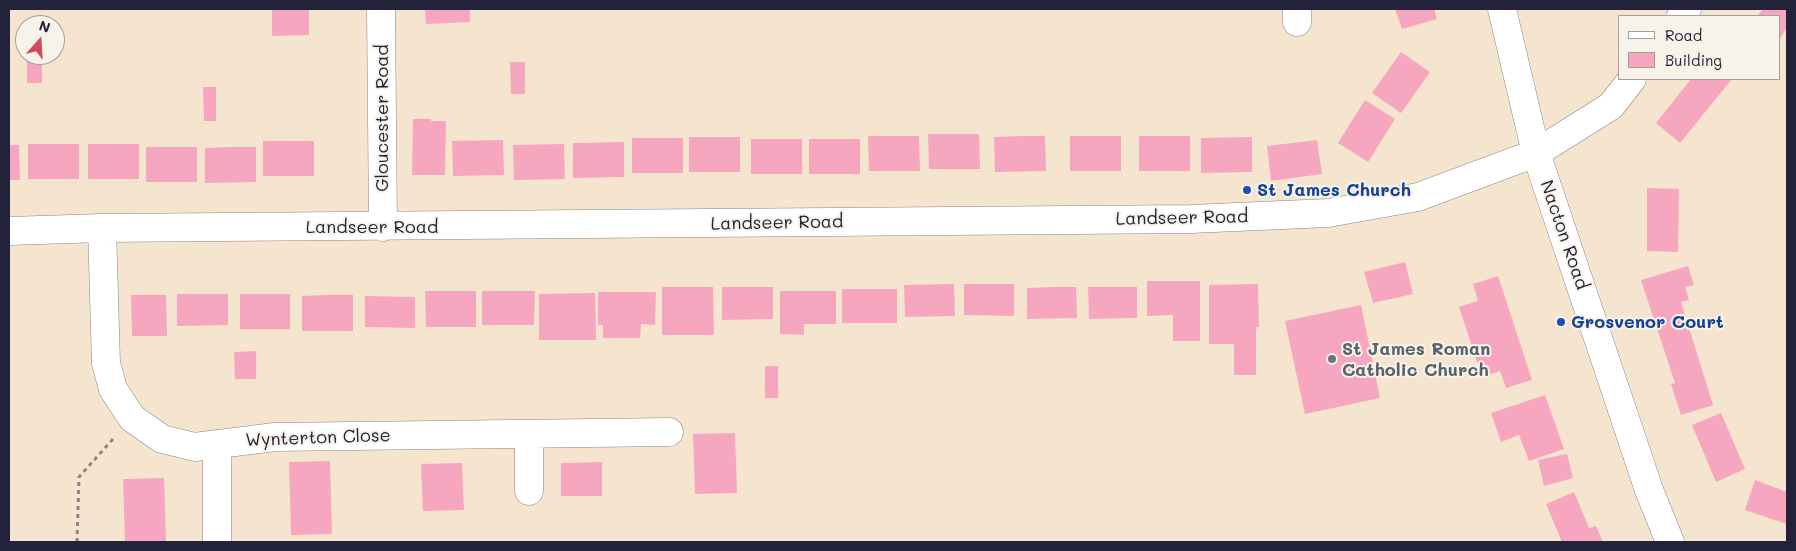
<!DOCTYPE html>
<style>
body{margin:0}
#map{position:relative;width:1796px;height:551px;overflow:hidden;background:#f5e5cf;font-family:Mali,sans-serif}
canvas{display:block}
.frame{position:absolute;inset:0;border:10px solid #22223b;pointer-events:none}
.legend{position:absolute;left:1618px;top:15px;width:162px;height:65px;box-sizing:border-box;background:#f7f3e8;border:1px solid #a29fa3;margin:0;padding:6px 9px;list-style:none;font-size:15px;color:#22223b}
.legend li{display:flex;align-items:center;gap:10px;height:25px}
.legend b{width:25px;border:1px solid #a29fa3}
.north{position:absolute;left:15px;top:15px;width:50px;height:50px;box-sizing:border-box;background:#f7f3e8;border:1px solid #a29fa3;border-radius:50%;rotate:19deg;font-size:14px;font-weight:700;line-height:20px;text-align:center;color:#22223b}
.north::after{content:'';display:block;margin:auto;width:18px;height:22px;background:#d1495b;clip-path:polygon(50% 0,100% 100%,50% 72%,0 100%)}
</style>
<div id="map">
<canvas width="1796" height="551"></canvas>
<div class="frame"></div>
<ul class="legend">
<li><b style="height:6px;background:#fff"></b>Road</li>
<li><b style="height:14px;background:#f6a7bf"></b>Building</li>
</ul>
<div class="north">N</div>
</div>
<script>
const g = document.querySelector('canvas').getContext('2d');
g.lineJoin = 'round';
function fill(path, color) { g.fillStyle = color; g.fill(path, 'evenodd'); }
function stroke(path, color, width, dash) { g.strokeStyle = color; g.lineWidth = width; g.lineCap = dash ? 'butt' : 'round'; g.setLineDash(dash || []); g.stroke(path); }
function write(font, color, halo, rows, align = 'center') {
  g.font = font + ' Mali,sans-serif'; g.lineWidth = 4; g.setLineDash([]); g.textBaseline = 'middle'; g.strokeStyle = halo; g.fillStyle = color; for (const [text, x, y, turn = 0] of rows) {
    g.save(); g.translate(x, y); g.rotate((+turn || 0) * Math.PI / 180); g.textAlign = isNaN(turn) ? turn : align; if (halo) g.strokeText(text, 0, 0); g.fillText(text, 0, 0); g.restore();
  }
}
fill(new Path2D(`
 M 272,9 L 309,9 L 309,35 L 272,36 Z
 M 425,9 L 470,9 L 470,22 L 426,24 Z
 M 1395,9 L 1434,9 L 1437,19 L 1402,29 Z
 M 1763,9 L 1787,9 L 1787,28 L 1780,38 L 1780,16 L 1757,16 Z
 M 1401,52 L 1430,72 L 1401,113 L 1372,93 Z
 M 27,55 L 42,55 L 42,83 L 27,83 Z
 M 510,62 L 525,62 L 525,94 L 511,94 Z
 M 1691,79 L 1732,79 L 1680,143 L 1656,123 Z
 M 203,87 L 216,87 L 216,121 L 204,121 Z
 M 1365,100 L 1395,119 L 1368,162 L 1338,143 Z
 M 413,119 L 431,119 L 431,121 L 446,121 L 445,175 L 412,175 Z
 M 928,134 L 979,134 L 980,169 L 929,169 Z
 M 868,136 L 919,136 L 920,171 L 869,171 Z
 M 1020,136 L 1045,136 L 1046,171 L 995,172 L 994,137 Z
 M 1070,136 L 1121,136 L 1121,171 L 1070,171 Z
 M 1139,136 L 1190,136 L 1190,171 L 1139,171 Z
 M 689,137 L 740,137 L 740,172 L 689,172 Z
 M 1252,137 L 1252,172 L 1201,173 L 1201,138 Z
 M 632,138 L 683,138 L 683,173 L 632,173 Z
 M 751,139 L 802,139 L 802,174 L 751,174 Z
 M 809,139 L 860,139 L 860,174 L 809,174 Z
 M 503,140 L 504,175 L 453,176 L 452,141 Z
 M 1317,140 L 1322,174 L 1271,181 L 1267,146 Z
 M 263,141 L 314,141 L 314,176 L 263,176 Z
 M 624,142 L 624,177 L 573,178 L 573,143 Z
 M 28,144 L 79,144 L 79,179 L 28,179 Z
 M 88,144 L 139,144 L 139,179 L 88,179 Z
 M 564,144 L 565,179 L 514,180 L 513,145 Z
 M 9,145 L 19,145 L 20,180 L 9,180 Z
 M 146,147 L 197,147 L 197,182 L 146,182 Z
 M 231,147 L 256,147 L 256,182 L 205,183 L 205,148 Z
 M 1647,188 L 1679,189 L 1678,252 L 1647,251 Z
 M 1405,262 L 1413,294 L 1373,303 L 1364,272 Z
 M 1688,266 L 1694,285 L 1685,287 L 1689,300 L 1681,302 L 1713,405 L 1681,415 L 1671,384 L 1675,383 L 1641,280 Z
 M 1498,276 L 1532,380 L 1506,388 L 1500,371 L 1482,377 L 1459,307 L 1478,301 L 1473,284 Z
 M 1147,281 L 1200,281 L 1200,341 L 1173,341 L 1173,315 L 1147,316 Z
 M 954,284 L 955,316 L 905,317 L 904,285 Z
 M 964,284 L 1014,284 L 1014,316 L 964,315 Z
 M 1258,284 L 1259,327 L 1256,327 L 1256,375 L 1234,375 L 1234,344 L 1209,344 L 1209,285 Z
 M 662,287 L 713,287 L 714,335 L 662,335 Z
 M 722,287 L 773,287 L 773,319 L 722,320 Z
 M 1052,287 L 1076,287 L 1077,318 L 1027,319 L 1027,288 Z
 M 1088,287 L 1137,287 L 1137,318 L 1089,319 Z
 M 842,289 L 897,289 L 897,323 L 842,323 Z
 M 425,291 L 476,291 L 476,327 L 426,327 Z
 M 482,291 L 535,291 L 534,325 L 482,325 Z
 M 780,291 L 836,291 L 836,324 L 804,324 L 804,335 L 780,334 Z
 M 598,292 L 656,292 L 655,325 L 641,324 L 640,338 L 603,338 L 603,325 L 598,325 Z
 M 595,293 L 596,340 L 539,340 L 539,294 Z
 M 177,294 L 228,294 L 228,325 L 177,326 Z
 M 240,294 L 290,294 L 290,329 L 240,329 Z
 M 131,295 L 166,295 L 167,336 L 132,336 Z
 M 327,295 L 353,295 L 353,331 L 302,331 L 302,296 Z
 M 365,296 L 415,297 L 415,328 L 365,327 Z
 M 1361,305 L 1380,398 L 1305,414 L 1285,321 Z
 M 256,351 L 256,379 L 235,379 L 234,352 Z
 M 765,366 L 778,366 L 778,398 L 765,398 Z
 M 1545,395 L 1564,449 L 1529,461 L 1519,435 L 1501,442 L 1491,413 Z
 M 1721,413 L 1745,469 L 1716,482 L 1692,425 Z
 M 735,433 L 737,493 L 695,494 L 693,434 Z
 M 1567,454 L 1573,478 L 1544,486 L 1538,460 Z
 M 330,461 L 332,534 L 291,535 L 289,462 Z
 M 602,462 L 602,496 L 561,496 L 561,463 Z
 M 462,463 L 464,510 L 423,511 L 421,464 Z
 M 164,478 L 166,542 L 125,542 L 123,479 Z
 M 1755,480 L 1787,492 L 1787,524 L 1745,510 Z
 M 1574,492 L 1589,528 L 1596,526 L 1603,542 L 1562,542 L 1546,504 Z`), '#f6a7bf');
const minor = new Path2D(`
 M 381,9 L 383,227
 M 1297,9 L 1297,22
 M 1502,9 L 1536,153 L 1649,490 L 1670,542
 M 1681,16 L 1687,9
 M 102,228 L 106,363 L 113,389 L 132,418 L 162,439 L 195,447 L 275,437 L 669,432
 M 9,231 L 102,228 L 1191,219 L 1328,213 L 1418,197 L 1536,153 L 1611,106 L 1632,79
 M 529,491 L 529,434
 M 217,542 L 217,444`);
stroke(minor, '#8c8485', 29);
stroke(new Path2D(`
 M 77,542 L 79,477 L 113,439`), '#8c8485', 3, [4, 4]);
stroke(minor, '#fff', 28);
for (const [x, y, r, color] of [
 [1247,190,5,"#1a4fb4"],
 [1561,322,5,"#1a4fb4"],
 [1332,359,5,"#6b7280"]
]) { const dot = new Path2D(); dot.arc(x, y, r, 0, 2 * Math.PI); g.fillStyle = color; g.fill(dot); stroke(dot, '#f7f3e8', 2); }
write('18px', '#22223b', '#f7f3e8', [
 ["Gloucester Road",382,118,-90],
 ["Landseer Road",1182,218,-1],
 ["Landseer Road",777,223,-1],
 ["Landseer Road",372,227],
 ["Nacton Road",1564,235,71],
 ["Wynterton Close",318,438,-2]
]);
write('bold 18px', '#164399', '#f7f3e8', [
 ["St James Church",1257,190],
 ["Grosvenor Court",1571,322]
], 'left');
write('bold 18px', '#5b616d', '#f7f3e8', [
 ["St James Roman",1342,349],
 ["Catholic Church",1342,370]
], 'left');
</script>
